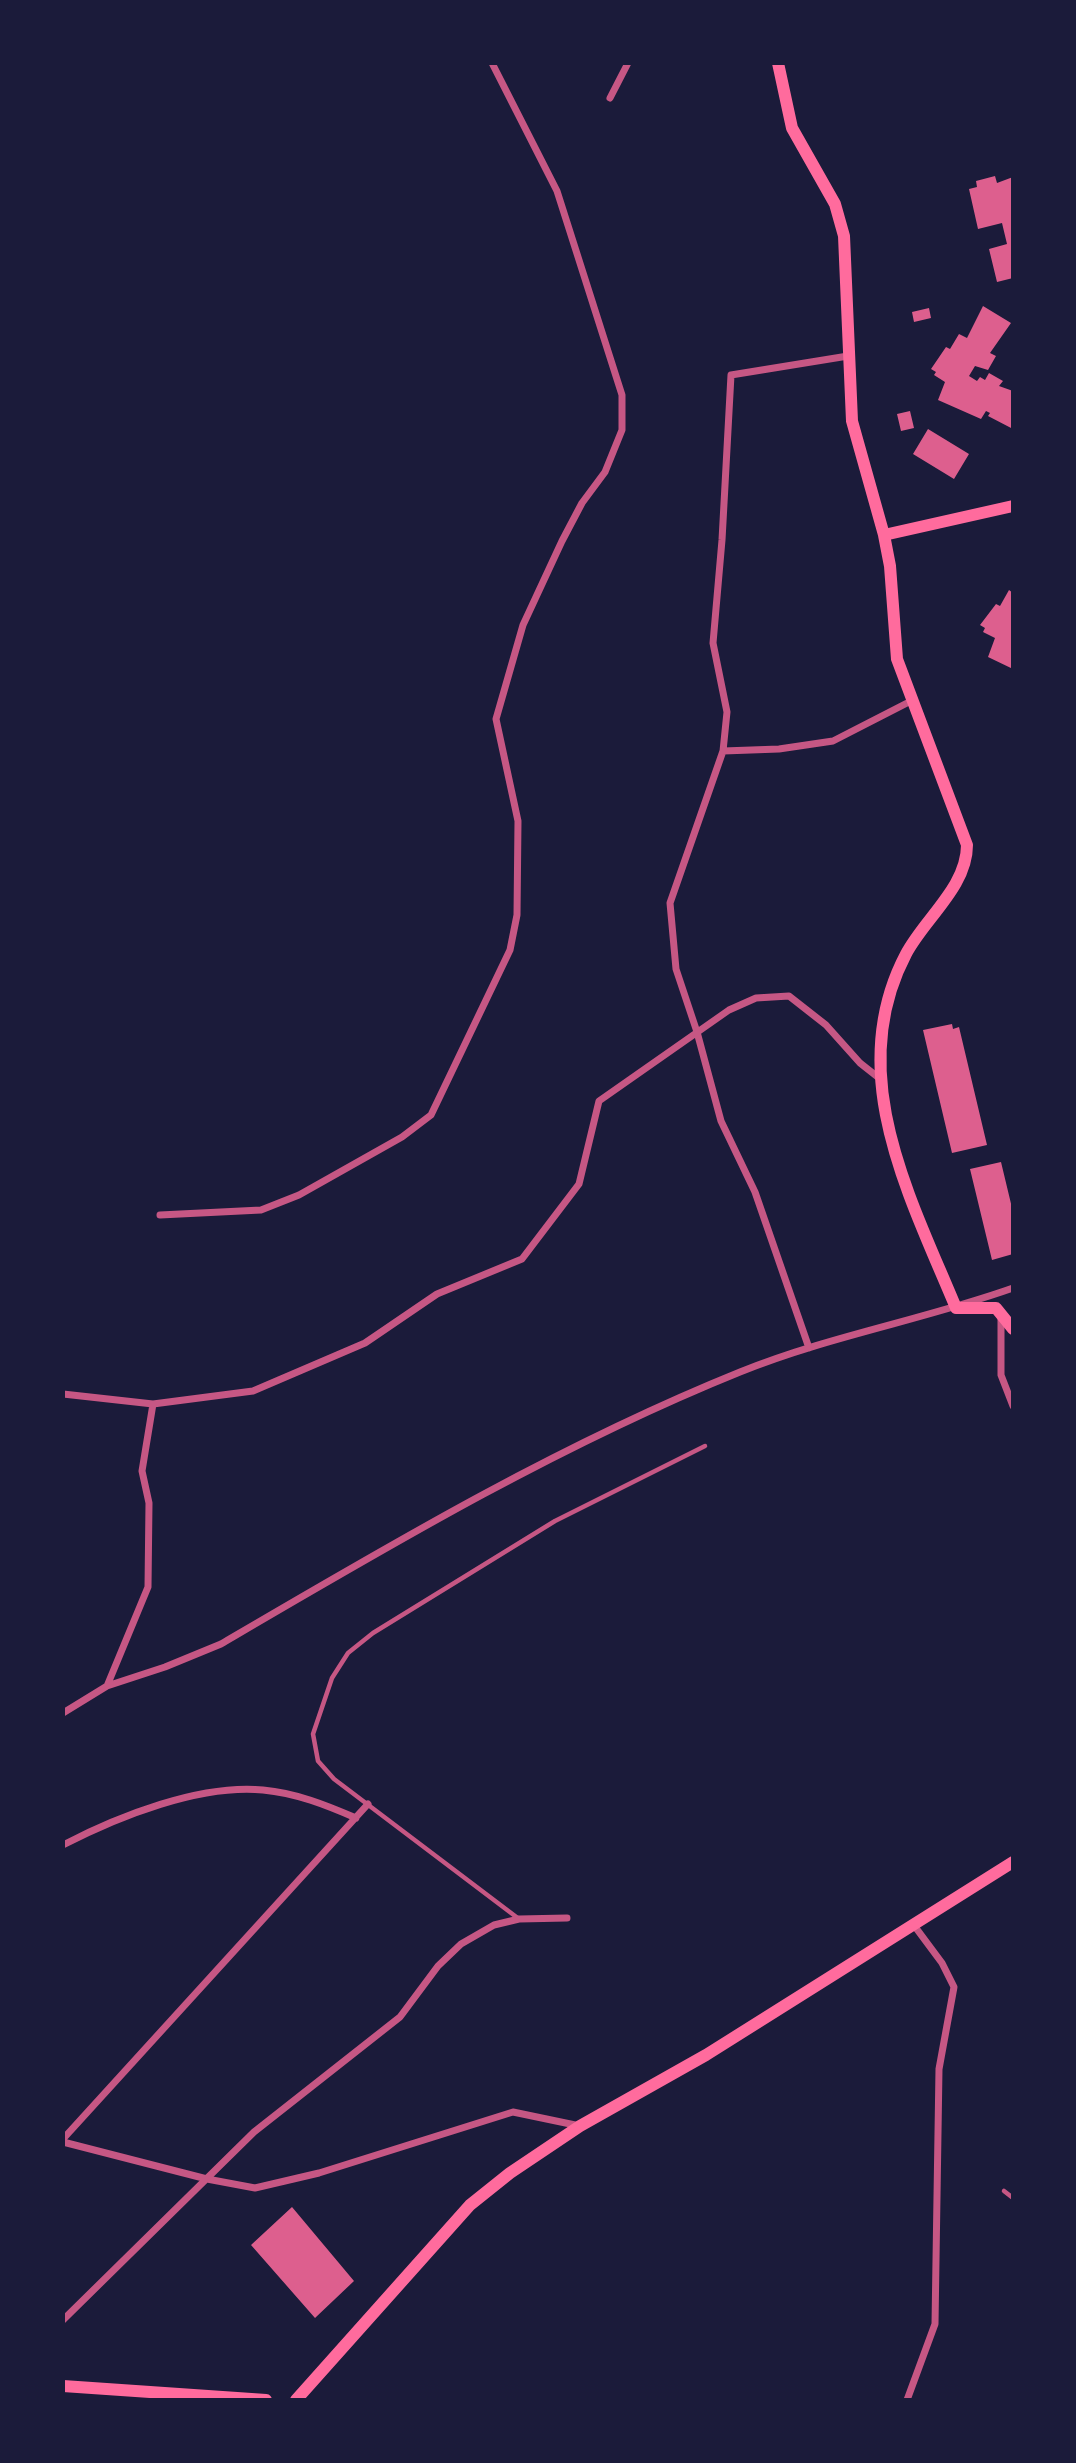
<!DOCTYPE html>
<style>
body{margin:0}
#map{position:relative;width:1076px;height:2463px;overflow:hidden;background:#1b1b3a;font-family:"Work Sans",sans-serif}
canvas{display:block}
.frame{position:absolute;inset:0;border:65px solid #1b1b3a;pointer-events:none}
</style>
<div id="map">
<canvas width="1076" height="2463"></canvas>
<div class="frame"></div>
</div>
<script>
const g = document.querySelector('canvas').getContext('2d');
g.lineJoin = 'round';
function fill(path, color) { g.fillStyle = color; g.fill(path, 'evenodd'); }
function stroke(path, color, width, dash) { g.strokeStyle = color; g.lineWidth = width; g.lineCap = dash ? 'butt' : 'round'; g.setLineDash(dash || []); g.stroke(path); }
fill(new Path2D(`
 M 995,176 L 997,183 L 1013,177 L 1013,278 L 997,282 L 989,249 L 1007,244 L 1002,223 L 978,229 L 969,189 L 977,187 L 976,181 Z
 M 983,306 L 1011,323 L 990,353 L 996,356 L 988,370 L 975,366 L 969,376 L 977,381 L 980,377 L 985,380 L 989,373 L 1003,381 L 999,386 L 1013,391 L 1013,429 L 988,416 L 990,413 L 986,411 L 981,419 L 938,400 L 945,382 L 934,375 L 936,372 L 931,369 L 946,347 L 950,349 L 959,334 L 967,338 Z
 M 929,308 L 931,318 L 914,322 L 912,312 Z
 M 910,411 L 914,428 L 901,431 L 897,414 Z
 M 928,429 L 969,454 L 954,479 L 913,454 Z
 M 1009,590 L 1013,593 L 1013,669 L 988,657 L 995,638 L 983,632 L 985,628 L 980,625 L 996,604 L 1000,606 Z
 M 952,1024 L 953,1029 L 959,1027 L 987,1145 L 952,1153 L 923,1030 Z
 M 1001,1162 L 1013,1212 L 1013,1254 L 992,1260 L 970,1169 Z
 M 292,2207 L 354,2281 L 315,2318 L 251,2245 Z`), '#dd5f8e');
stroke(new Path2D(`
 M 519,1919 L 334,1779 L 318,1761 L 313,1734 L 332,1678 L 348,1653 L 373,1633 L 555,1521 L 705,1446
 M 1004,2191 L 1013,2198`), '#c65784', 4.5);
stroke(new Path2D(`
 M 610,98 L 628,63
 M 723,751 L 779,749 L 833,741 L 911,701
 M 160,1215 L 261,1210 L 299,1195 L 402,1137 L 431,1115 L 510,950 L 517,915 L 518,821 L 496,719 L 523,625 L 562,541 L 582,503 L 605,472 L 622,430 L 622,395 L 557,191 L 492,63
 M 1001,1316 L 1001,1375 L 1013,1406
 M 809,1348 L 755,1192 L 721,1121 L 697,1032 L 676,969 L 670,903 L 723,751 L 727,712 L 713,643 L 722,540 L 731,375 L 848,356
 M 63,1394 L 153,1404 L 253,1391 L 365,1343 L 437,1294 L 522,1259 L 579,1184 L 599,1101 L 729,1010 L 756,998 L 789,996 L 826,1025 L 860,1063 L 879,1078
 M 107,1686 L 165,1667 L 221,1644 C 390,1545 559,1445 740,1372 C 829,1336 923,1320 1013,1288
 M 63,1713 L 107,1686 L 148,1587 L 149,1503 L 142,1471 L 153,1404
 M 63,1845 C 119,1816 200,1784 263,1790 C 296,1793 326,1805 356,1818
 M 63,2139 L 368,1804
 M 63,2142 L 207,2179 L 255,2188 L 319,2173 L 513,2112 L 580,2126
 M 63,2320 L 254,2132 L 400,2017 L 438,1966 L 461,1944 L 494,1925 L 519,1919 L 567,1918
 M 907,2400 L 935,2324 L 939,2069 L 954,1987 L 942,1963 L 913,1924`), '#c65784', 7);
stroke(new Path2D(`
 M 778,63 L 792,128 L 835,204 L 844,236 L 852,421 L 884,535 L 890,566 L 897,659 L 967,845 C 967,887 925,918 906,954 C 843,1073 910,1197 956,1308 L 996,1308 L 1013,1329
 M 884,535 L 1013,506`), '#ff6b9d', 12);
stroke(new Path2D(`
 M 63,2386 L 266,2400
 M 296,2400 L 470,2205 L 510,2173 L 580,2126 L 706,2055 L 1013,1862`), '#ff6b9d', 12);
</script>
